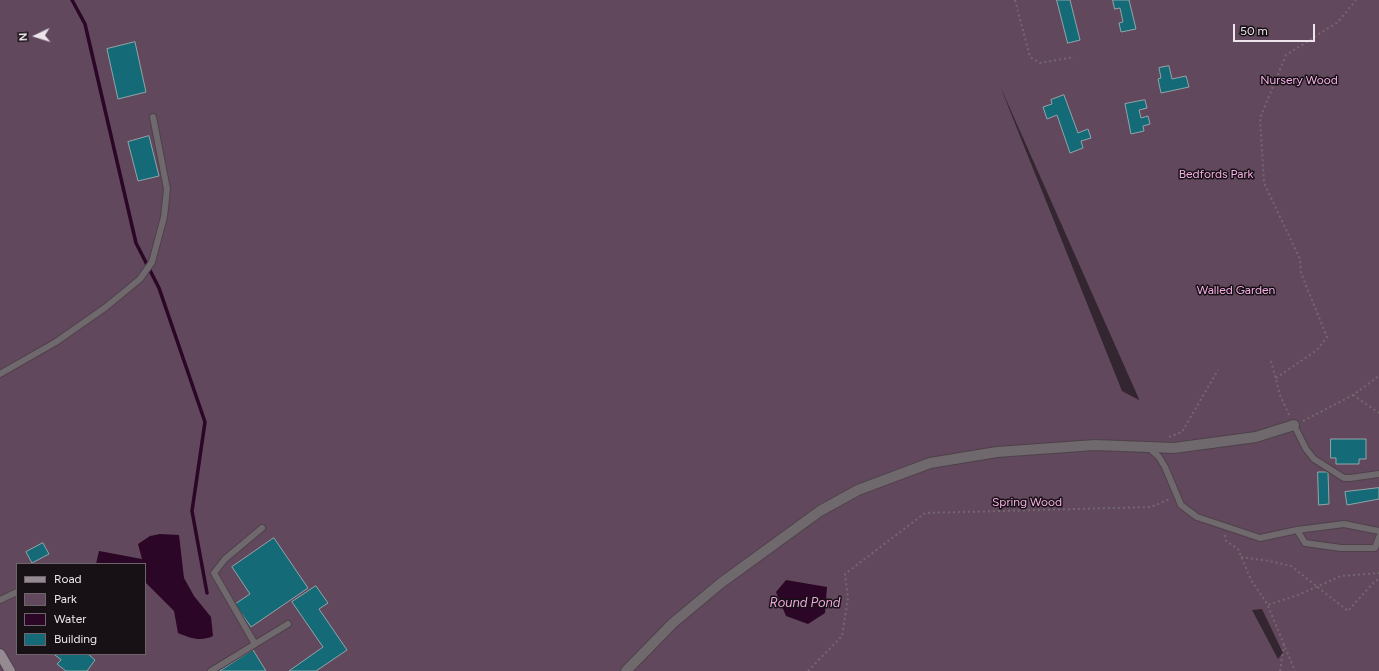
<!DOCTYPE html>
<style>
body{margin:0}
#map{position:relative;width:1379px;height:671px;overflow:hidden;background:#342630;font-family:Figtree,sans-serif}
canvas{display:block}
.legend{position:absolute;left:16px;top:563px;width:130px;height:92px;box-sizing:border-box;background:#171116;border:1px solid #6d656b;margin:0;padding:5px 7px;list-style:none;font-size:12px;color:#eee4eb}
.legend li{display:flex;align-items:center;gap:8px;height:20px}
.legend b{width:20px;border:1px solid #6d656b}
.north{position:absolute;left:16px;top:16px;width:40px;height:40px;-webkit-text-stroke:3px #171116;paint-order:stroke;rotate:266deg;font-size:11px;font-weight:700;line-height:16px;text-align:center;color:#eee4eb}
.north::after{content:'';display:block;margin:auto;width:14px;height:18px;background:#eee4eb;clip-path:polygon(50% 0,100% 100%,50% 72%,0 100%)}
.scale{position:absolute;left:1233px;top:24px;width:82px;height:18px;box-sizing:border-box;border:2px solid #eee4eb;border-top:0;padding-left:5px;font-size:12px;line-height:14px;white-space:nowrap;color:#eee4eb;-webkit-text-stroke:3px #171116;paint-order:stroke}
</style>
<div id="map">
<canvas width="1379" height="671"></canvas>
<ul class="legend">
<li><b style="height:5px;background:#958992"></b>Road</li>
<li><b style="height:11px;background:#62485c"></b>Park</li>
<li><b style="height:11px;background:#2c0626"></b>Water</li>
<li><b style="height:11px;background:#146a76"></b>Building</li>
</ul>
<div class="north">N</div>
<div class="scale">50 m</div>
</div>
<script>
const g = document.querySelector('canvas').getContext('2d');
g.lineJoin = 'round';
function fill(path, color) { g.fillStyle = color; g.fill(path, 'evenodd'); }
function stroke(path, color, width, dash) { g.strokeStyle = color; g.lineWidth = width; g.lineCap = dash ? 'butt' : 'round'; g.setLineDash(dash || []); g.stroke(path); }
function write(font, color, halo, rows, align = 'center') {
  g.font = font + ' Figtree,sans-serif'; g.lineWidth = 3; g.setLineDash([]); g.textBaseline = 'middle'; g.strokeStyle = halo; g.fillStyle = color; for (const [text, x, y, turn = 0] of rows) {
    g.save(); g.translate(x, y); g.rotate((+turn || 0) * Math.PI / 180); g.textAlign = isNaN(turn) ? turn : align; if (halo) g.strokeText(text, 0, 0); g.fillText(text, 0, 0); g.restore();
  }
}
fill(new Path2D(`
 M 0,0 L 1379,0 L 1379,671 L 0,671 ZM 1000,86 L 1139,399 L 1139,400 L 1122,391 ZM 17,564 L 145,564 L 145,654 L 17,654 ZM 1262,609 L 1283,653 L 1278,659 L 1252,610 Z`), '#62485c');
fill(new Path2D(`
 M 160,534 L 179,535 L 184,578 L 194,596 L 211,617 L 213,636 C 200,642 190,638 178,633 L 174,611 L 145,582 L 145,564 L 96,564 L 99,551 L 142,559 L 138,544 L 150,536 Z
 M 786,580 L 827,587 L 825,613 L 808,624 L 786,616 L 776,592 Z`), '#2c0626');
stroke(new Path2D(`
 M 72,0 L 85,24 L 136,243 L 159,288 L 205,422 L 192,511 L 207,593`), '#2c0626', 3.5);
const building = new Path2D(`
 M 1057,0 L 1070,0 L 1080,40 L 1068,43 Z
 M 1113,0 L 1129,0 L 1136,29 L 1121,32 L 1119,23 L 1123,22 L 1120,8 L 1115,9 Z
 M 135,42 L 146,92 L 118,99 L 107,49 Z
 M 1169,66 L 1172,79 L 1186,76 L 1189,87 L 1161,93 L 1158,79 L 1161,78 L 1159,68 Z
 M 1064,95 L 1078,133 L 1088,129 L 1091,138 L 1081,141 L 1083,148 L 1070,153 L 1057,115 L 1047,119 L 1043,107 L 1052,104 L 1051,100 Z
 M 1145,100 L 1147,108 L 1139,110 L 1141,118 L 1148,116 L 1150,124 L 1143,126 L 1144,131 L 1131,134 L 1125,104 Z
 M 149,136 L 159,176 L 138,181 L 128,142 Z
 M 1331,439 L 1366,439 L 1366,459 L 1359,459 L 1359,464 L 1336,464 L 1336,458 L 1331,458 Z
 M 1318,472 L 1328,472 L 1329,504 L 1319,505 Z
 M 1379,488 L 1379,499 L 1347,505 L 1345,492 Z
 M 274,538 L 308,588 L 251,627 L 235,604 L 250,594 L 232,567 Z
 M 43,543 L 49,554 L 32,563 L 26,552 Z
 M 316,586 L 328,603 L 319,609 L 347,650 L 316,671 L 289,671 L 323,647 L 292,602 Z
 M 253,650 L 266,671 L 220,671 Z
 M 54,654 L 88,654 L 95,660 L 87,671 L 66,671 L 57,664 L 61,660 Z`);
fill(building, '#146a76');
stroke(building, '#8ea6aa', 1);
const lane = new Path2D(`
 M 0,374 L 56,342 L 106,307 L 140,279 L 152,262 L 164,217 L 167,189 L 153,117
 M 1294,425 L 1306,449 L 1314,459 L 1344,478 L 1350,478 L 1379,474
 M 1148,447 L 1159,457 L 1165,467 L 1181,505 L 1197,517 L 1260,538 L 1297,530 L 1344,524 L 1379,531
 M 1297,530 L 1305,543 L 1341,548 L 1375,548 L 1379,537
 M 0,600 L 17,592
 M 255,644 L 214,573 L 225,559 L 262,528
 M 211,671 L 288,624`);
const street = new Path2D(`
 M 626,671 L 673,623 L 721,583 L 820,511 L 858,490 L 930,463 L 997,452 L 1095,445 L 1174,448 L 1256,437 L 1294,425`);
const secondary = new Path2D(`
 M 0,654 L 10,671`);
stroke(lane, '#4e414a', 8);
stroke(street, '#4e414a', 12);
stroke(secondary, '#4e414a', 12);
stroke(new Path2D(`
 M 1015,0 L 1030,57 L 1040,63 L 1074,57
 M 1271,361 L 1280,395 L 1290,417
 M 1276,378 L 1317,350 L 1327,337 L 1301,273 L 1300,259 L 1264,183 L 1260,118 L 1286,55 L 1338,22 L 1356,0
 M 1353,395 L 1379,413
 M 1303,421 L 1353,395 L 1379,376
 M 1169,437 L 1182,432 L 1218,370
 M 1225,535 L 1226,541 L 1238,549 L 1251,580 L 1268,605 L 1298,595 L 1341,576 L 1379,573
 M 1241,557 L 1269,561 L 1291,566 L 1348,611 L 1374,582 L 1379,579
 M 1268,606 L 1295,671
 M 808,671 L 842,636 L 848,598 L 845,574 L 925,513 L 1151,507 L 1170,499
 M 1280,671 L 1284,644`), '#746770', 2, [2, 3]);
stroke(lane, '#6f686d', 6);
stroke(street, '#6f686d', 10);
stroke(secondary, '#958992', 10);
write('12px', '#f6afe5', '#171116', [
 ["Nursery Wood",1299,80],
 ["Bedfords Park",1216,174],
 ["Walled Garden",1236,290],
 ["Spring Wood",1027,502]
]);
write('italic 13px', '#efa8de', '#171116', [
 ["Round Pond",805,603]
]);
</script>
